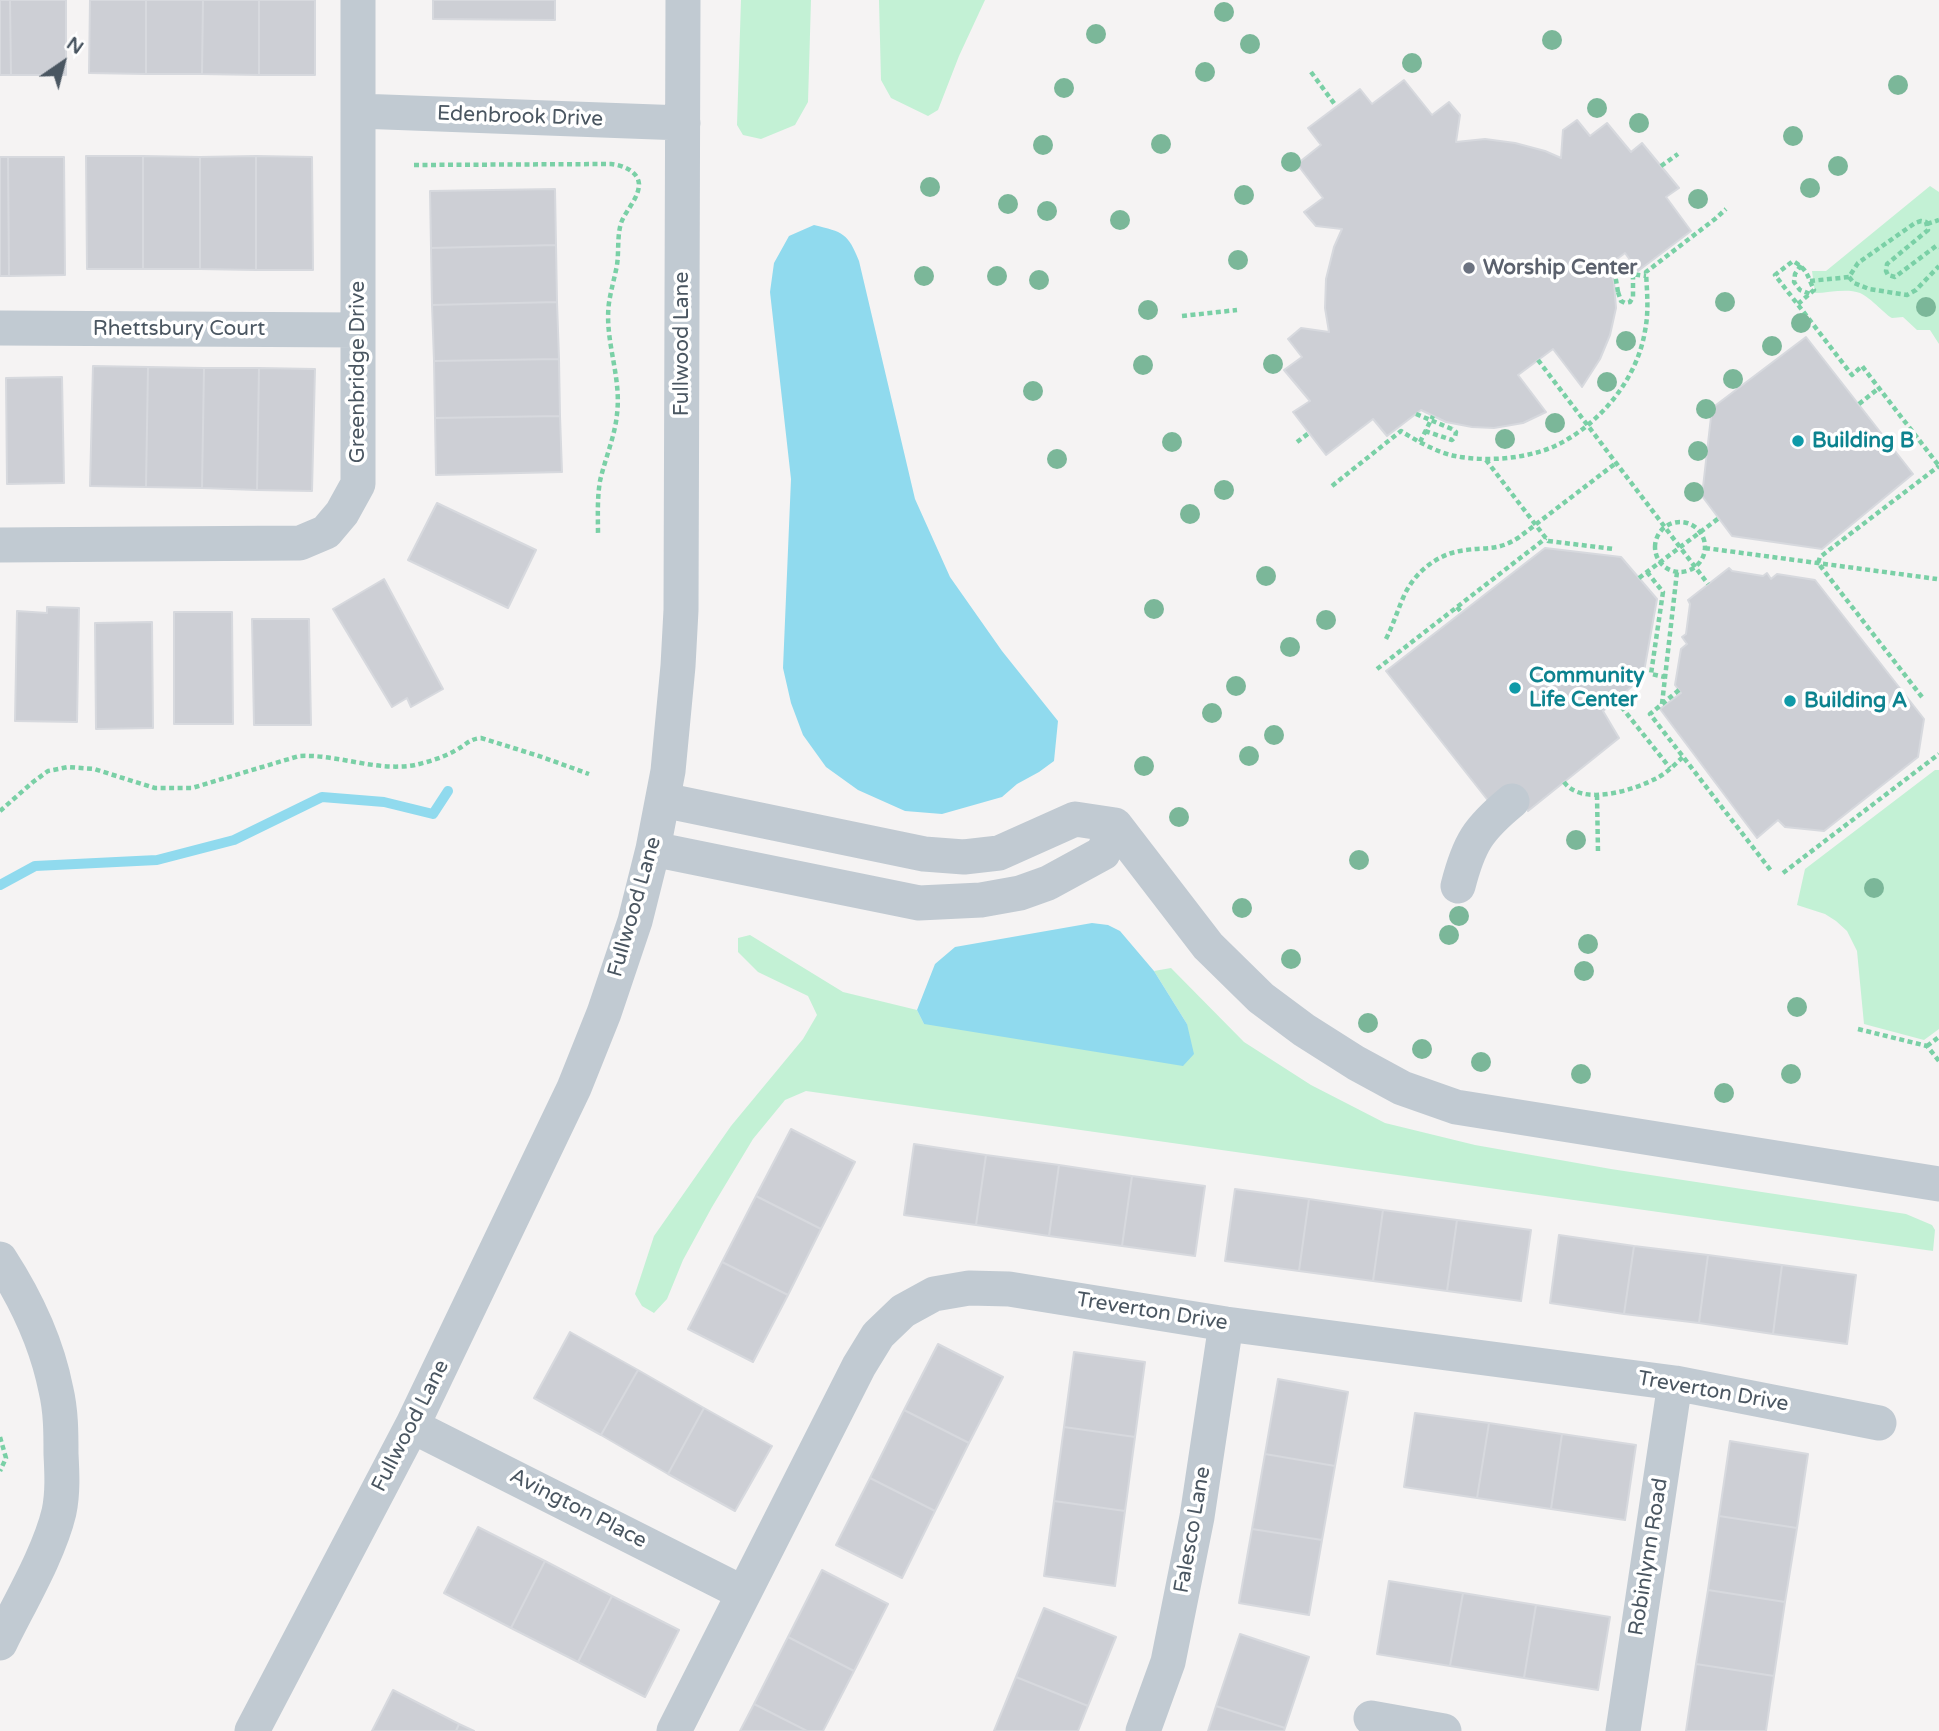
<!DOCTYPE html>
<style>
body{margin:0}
#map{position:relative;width:1939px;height:1731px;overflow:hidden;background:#f5f3f3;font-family:"Varela Round",sans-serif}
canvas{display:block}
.north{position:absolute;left:28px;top:28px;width:70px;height:70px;-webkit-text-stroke:5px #fff;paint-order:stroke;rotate:35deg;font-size:19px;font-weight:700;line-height:28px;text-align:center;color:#4a5661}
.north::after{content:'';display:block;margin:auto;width:24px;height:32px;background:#4a5661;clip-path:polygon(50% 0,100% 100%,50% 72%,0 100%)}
</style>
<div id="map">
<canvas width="1939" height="1731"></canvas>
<div class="north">N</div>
</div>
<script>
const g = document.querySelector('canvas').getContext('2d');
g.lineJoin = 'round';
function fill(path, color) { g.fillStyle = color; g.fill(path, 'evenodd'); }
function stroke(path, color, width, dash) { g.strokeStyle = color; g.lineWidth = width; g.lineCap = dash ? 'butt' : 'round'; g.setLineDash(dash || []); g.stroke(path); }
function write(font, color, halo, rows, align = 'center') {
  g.font = font + ' "Varela Round",sans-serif'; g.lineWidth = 7; g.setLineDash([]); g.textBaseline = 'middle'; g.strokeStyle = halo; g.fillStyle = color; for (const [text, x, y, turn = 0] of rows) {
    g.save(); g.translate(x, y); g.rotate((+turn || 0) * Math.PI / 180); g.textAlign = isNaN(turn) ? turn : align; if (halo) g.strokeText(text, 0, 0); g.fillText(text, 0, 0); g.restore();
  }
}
fill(new Path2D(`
 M 741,0 L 811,0 L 808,102 L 795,125 L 761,139 L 743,135 L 737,125 Z
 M 879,0 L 985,0 L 959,56 L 938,110 L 928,116 L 891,98 L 881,80 Z
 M 1930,186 L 1939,192 L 1939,344 L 1930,330 L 1917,330 L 1903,317 C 1899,317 1896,318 1892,318 C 1888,317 1870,297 1860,293 C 1846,288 1829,293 1815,293 L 1812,271 L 1826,271 Z
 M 1935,770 L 1939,770 L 1939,1029 L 1924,1040 L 1864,1024 L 1857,951 L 1847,931 L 1836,921 L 1825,914 L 1797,905 L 1805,869 Z
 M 750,935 L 843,992 L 917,1010 L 924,1024 L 1187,1024 L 1154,971 L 1171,968 L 1244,1042 L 1311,1085 L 1385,1123 L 1475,1145 L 1611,1169 L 1906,1214 L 1932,1225 L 1935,1230 L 1933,1251 L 806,1091 L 785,1100 L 753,1139 L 712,1207 L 683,1260 L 667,1299 L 654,1313 L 642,1306 L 635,1294 L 654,1236 L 731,1126 L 803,1039 L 817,1015 L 808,996 L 758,972 L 738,952 L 738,938 Z`), '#c3f1d5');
fill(new Path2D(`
 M 814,225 C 843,232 848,233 859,261 L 915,499 L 950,577 L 1002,651 L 1058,721 L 1054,761 L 1039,772 L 1017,784 L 1002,797 L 942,814 L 905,811 L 858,790 L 826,767 L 803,735 L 791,703 L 783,668 L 791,479 L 770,292 L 774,263 L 789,236 Z
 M 1092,923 L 1108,925 L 1120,931 L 1154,971 L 1187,1024 L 1194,1054 L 1183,1066 L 924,1024 L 917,1010 L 935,964 L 955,947 Z`), '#90daee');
stroke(new Path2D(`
 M 0,885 L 35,866 L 157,860 L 234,840 L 322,797 L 384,802 L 433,814 L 448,791`), '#90daee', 10);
const building = new Path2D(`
 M 0,0 L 10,0 L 11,75 L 0,75 Z
 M 10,0 L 66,0 L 66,75 L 11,75 Z
 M 90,0 L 146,0 L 146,74 L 89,73 Z
 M 146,0 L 203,0 L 202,74 L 146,74 Z
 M 203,0 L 259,0 L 259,75 L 202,74 Z
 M 259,0 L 315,0 L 315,75 L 259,75 Z
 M 433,0 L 555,0 L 555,20 L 433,19 Z
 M 1404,80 L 1432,115 L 1449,102 L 1460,115 L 1456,142 L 1485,139 L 1515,143 L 1545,151 L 1561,158 L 1563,130 L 1577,120 L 1590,136 L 1607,123 L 1631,152 L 1642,143 L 1679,188 L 1666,197 L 1691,231 L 1638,271 L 1625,253 L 1609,265 L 1614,282 L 1616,308 L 1610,335 L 1600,359 L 1582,387 L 1553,349 L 1518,375 L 1546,412 L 1523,423 L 1494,428 L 1472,427 L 1446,422 L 1421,410 L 1387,436 L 1373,419 L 1326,455 L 1293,412 L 1310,401 L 1284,370 L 1302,357 L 1288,339 L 1301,328 L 1329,332 L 1325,308 L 1326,279 L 1334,247 L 1342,229 L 1316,226 L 1304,212 L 1323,198 L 1297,164 L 1321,145 L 1308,128 L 1360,89 L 1372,104 Z
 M 86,156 L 143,156 L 143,269 L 87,269 Z
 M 143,156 L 200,157 L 200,269 L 143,269 Z
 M 256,156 L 312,157 L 313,270 L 256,270 Z
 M 256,156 L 256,270 L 200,269 L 200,157 Z
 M 0,157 L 8,157 L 9,276 L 0,276 Z
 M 8,157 L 64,157 L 65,275 L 9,276 Z
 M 555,189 L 556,245 L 431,248 L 430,191 Z
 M 556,245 L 557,302 L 432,305 L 431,248 Z
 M 557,302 L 559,359 L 434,361 L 432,305 Z
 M 1806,337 L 1913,474 L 1822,549 L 1732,536 L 1702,496 L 1712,408 Z
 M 559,359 L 560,416 L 435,418 L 434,361 Z
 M 93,366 L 148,367 L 146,487 L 90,486 Z
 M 148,367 L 204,368 L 202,488 L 146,487 Z
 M 204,368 L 259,368 L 257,490 L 202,488 Z
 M 259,368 L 315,369 L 312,491 L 257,490 Z
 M 62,377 L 64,483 L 7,484 L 6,378 Z
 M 560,416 L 562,472 L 436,475 L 435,418 Z
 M 437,503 L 536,550 L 508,608 L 408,560 Z
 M 1545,548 L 1621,557 L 1657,599 L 1643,677 L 1603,711 L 1619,738 L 1528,811 L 1510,788 L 1490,803 L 1386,671 Z
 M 1729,568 L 1732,571 L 1763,576 L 1767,573 L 1771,579 L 1777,574 L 1815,580 L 1924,719 L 1918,757 L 1824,831 L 1785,827 L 1778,820 L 1757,838 L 1660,709 L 1681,693 L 1675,685 L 1681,649 L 1687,644 L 1682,637 L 1686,634 L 1690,604 L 1688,600 Z
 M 384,579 L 443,689 L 411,707 L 407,698 L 392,707 L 333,609 Z
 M 47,607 L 79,608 L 77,722 L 15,721 L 17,611 L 47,613 Z
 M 174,612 L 232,612 L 233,724 L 174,724 Z
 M 252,619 L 309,619 L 311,725 L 254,725 Z
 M 152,622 L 153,728 L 96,729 L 95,623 Z
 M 791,1129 L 855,1162 L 821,1229 L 756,1196 Z
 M 914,1144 L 986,1155 L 976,1225 L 904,1215 Z
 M 986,1155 L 1059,1165 L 1049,1236 L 976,1225 Z
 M 1059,1165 L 1132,1176 L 1122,1246 L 1049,1236 Z
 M 1132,1176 L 1205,1186 L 1195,1256 L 1122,1246 Z
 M 1235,1189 L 1309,1199 L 1299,1271 L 1225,1261 Z
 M 756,1196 L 821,1229 L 788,1295 L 722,1262 Z
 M 1309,1199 L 1383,1210 L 1373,1281 L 1299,1271 Z
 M 1383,1210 L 1457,1220 L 1447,1291 L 1373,1281 Z
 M 1457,1220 L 1531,1230 L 1521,1301 L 1447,1291 Z
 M 1559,1235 L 1634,1246 L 1624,1314 L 1550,1303 Z
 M 1634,1246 L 1708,1255 L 1699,1323 L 1624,1314 Z
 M 1708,1255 L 1782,1265 L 1773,1334 L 1699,1323 Z
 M 722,1262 L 788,1295 L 753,1362 L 688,1329 Z
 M 1782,1265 L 1856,1275 L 1847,1344 L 1773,1334 Z
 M 570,1332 L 638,1370 L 601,1435 L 534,1398 Z
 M 938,1344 L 1003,1377 L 969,1443 L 904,1410 Z
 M 1074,1352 L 1145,1362 L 1135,1437 L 1064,1427 Z
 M 638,1370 L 704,1408 L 668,1474 L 601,1435 Z
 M 1278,1379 L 1348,1392 L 1335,1466 L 1265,1454 Z
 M 704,1408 L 772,1446 L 735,1511 L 668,1474 Z
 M 904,1410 L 969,1443 L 935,1511 L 870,1478 Z
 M 1415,1413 L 1489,1423 L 1477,1498 L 1404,1487 Z
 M 1489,1423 L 1562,1434 L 1551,1509 L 1477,1498 Z
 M 1064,1427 L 1135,1437 L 1125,1511 L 1054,1501 Z
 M 1562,1434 L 1636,1445 L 1625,1520 L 1551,1509 Z
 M 1730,1441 L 1808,1454 L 1797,1528 L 1719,1516 Z
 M 1265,1454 L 1335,1466 L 1322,1540 L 1252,1529 Z
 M 870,1478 L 935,1511 L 902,1578 L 836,1545 Z
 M 1054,1501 L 1125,1511 L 1115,1586 L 1044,1576 Z
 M 1719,1516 L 1797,1528 L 1785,1602 L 1708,1590 Z
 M 478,1527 L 545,1561 L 511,1628 L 444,1593 Z
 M 1252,1529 L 1322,1540 L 1309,1615 L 1239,1603 Z
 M 545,1561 L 612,1596 L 578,1662 L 511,1628 Z
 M 822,1570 L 888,1604 L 854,1671 L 788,1637 Z
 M 1389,1581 L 1463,1593 L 1450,1666 L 1377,1654 Z
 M 1708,1590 L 1785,1602 L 1774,1676 L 1696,1664 Z
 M 1463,1593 L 1536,1605 L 1524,1678 L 1450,1666 Z
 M 612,1596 L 679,1630 L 645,1697 L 578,1662 Z
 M 1536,1605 L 1610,1617 L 1598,1690 L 1524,1678 Z
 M 1044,1608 L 1116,1637 L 1088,1706 L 1016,1677 Z
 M 1240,1634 L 1309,1657 L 1285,1728 L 1216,1706 Z
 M 788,1637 L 854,1671 L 823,1731 L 807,1731 L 754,1704 Z
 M 1696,1664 L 1774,1676 L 1766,1731 L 1686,1731 Z
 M 1016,1677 L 1088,1706 L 1078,1731 L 994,1731 Z
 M 393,1690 L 459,1724 L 456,1731 L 372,1731 Z
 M 754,1704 L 807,1731 L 740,1731 Z
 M 1216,1706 L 1285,1728 L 1284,1731 L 1208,1731 Z
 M 459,1724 L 474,1731 L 456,1731 Z`);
fill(building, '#cdcfd5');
stroke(building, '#d7d9de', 2);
stroke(new Path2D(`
 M 1311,72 L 1336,106
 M 414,165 L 611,164 C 622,165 638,171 639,184 C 639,198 626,210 621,223 C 617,237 619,251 617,265 C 615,276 612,286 610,297 C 602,336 622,374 617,414 C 615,436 605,459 600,481 C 597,499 598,517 598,535
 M 1661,166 L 1678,154
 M 1927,224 L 1939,220
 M 1801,265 L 1795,274 L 1794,282 L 1800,290 L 1810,294
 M 1610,271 L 1646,276
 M 1849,277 L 1854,283 L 1869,289 L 1907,295 L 1916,290 L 1939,266
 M 1810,281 L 1849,277 L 1858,263 L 1915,223 L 1921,221 L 1926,222 L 1928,230 L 1887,264 L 1886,271 L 1888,275 L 1895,277 L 1936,246 L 1939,248
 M 1618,292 L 1621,301 L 1625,303 L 1630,302 L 1633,297 L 1633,274
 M 1798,304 L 1814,290 C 1807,275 1808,270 1793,261 L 1775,275 L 1852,375 L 1862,366 L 1939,466
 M 1182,316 L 1237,310
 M 1538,360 L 1708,584
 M 1859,404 L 1879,388
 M 1425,431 L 1452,440 L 1455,437 L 1456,432 L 1452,429
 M 1297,442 L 1309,433
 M 1420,442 L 1433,416
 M 1486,460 L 1548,541 L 1614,549
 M 1332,486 L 1401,431 C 1417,441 1436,452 1455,456 C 1486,462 1526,459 1555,446 C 1599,425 1637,380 1645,331 C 1649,311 1647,293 1646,272 L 1715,219 L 1726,209
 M1655 547a25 25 0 1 1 50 0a25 25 0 1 1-50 0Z
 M 1705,548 L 1937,579
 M 1647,572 L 1663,592 L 1651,674 L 1665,677
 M 1639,578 L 1719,518
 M 1457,607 L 1462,613
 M 1386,639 C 1393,625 1397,612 1403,598 C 1414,572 1438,553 1466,550 C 1488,547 1497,551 1518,538 L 1616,463
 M 1377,669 L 1546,538
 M 1679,690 L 1650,714 L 1772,872
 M 1922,697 L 1818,563 L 1820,557 L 1939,466
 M 1616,700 L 1670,768
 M 1662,704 L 1677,572
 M 1564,782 C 1582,807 1634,790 1657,778 C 1667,773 1675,764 1683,757
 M 1597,795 L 1598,852
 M 0,811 L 33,782 L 48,771 L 68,767 L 94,769 L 155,788 L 192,788 L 299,756 C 338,754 376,772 415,765 C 428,762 445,757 456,750 C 466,745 469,739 481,738 L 539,756 L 589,774
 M 1783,873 L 1939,754
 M 1858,1029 L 1927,1046 L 1939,1061
 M 1927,1046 L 1939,1037
 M 0,1437 L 6,1458 L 0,1471`), '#7ad0a6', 4.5, [5, 3.5]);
stroke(new Path2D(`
 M 358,111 L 683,123
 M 0,328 L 358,330
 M 0,545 L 300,543 L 326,532 L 342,513 L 358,484 L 358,0
 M 663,800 L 924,854 L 964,857 L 999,853 L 1075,819 L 1115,825 L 1208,946 L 1261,998 L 1304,1030 L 1356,1063 L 1402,1088 L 1456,1107 L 1939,1184
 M 653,849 L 919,903 L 981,900 L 1020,893 L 1048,883 L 1103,853 L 1115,825
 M 1458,886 C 1469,843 1478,829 1512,801
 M 0,1259 C 26,1299 47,1344 56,1390 C 61,1411 61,1433 61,1454 C 62,1473 63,1493 59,1512 C 49,1554 19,1604 0,1643
 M 412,1426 L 743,1593
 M 1371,1718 L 1444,1731
 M 252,1731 L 412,1426 L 574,1088 L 604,1013 L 635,921 L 653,849 L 668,771 L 678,666 L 681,610 L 683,0
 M 674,1731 L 859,1366 L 878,1335 L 903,1311 L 934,1294 L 969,1288 L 1009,1289 L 1226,1324 L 1675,1383 L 1879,1423
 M 1143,1731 L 1168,1662 L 1197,1517 L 1226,1324
 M 1623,1731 L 1675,1383`), '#c1cad2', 35);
stroke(new Path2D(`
 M 1613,262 L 1618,292
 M 1416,414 L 1452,429`), '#7ad0a6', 4.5, [5, 3.5]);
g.fillStyle = '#7bb799';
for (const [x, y] of [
 [1224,12],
 [1096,34],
 [1552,40],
 [1250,44],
 [1412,63],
 [1205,72],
 [1898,85],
 [1064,88],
 [1597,108],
 [1639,123],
 [1793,136],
 [1161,144],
 [1043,145],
 [1291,162],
 [1838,166],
 [930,187],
 [1810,188],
 [1244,195],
 [1698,199],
 [1008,204],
 [1047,211],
 [1120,220],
 [1238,260],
 [924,276],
 [997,276],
 [1039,280],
 [1725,302],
 [1926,307],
 [1148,310],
 [1801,323],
 [1626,341],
 [1772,346],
 [1273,364],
 [1143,365],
 [1733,379],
 [1607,382],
 [1033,391],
 [1706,409],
 [1555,423],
 [1505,439],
 [1172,442],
 [1698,451],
 [1057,459],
 [1224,490],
 [1694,492],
 [1190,514],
 [1266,576],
 [1154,609],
 [1326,620],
 [1290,647],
 [1236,686],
 [1212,713],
 [1274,735],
 [1249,756],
 [1144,766],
 [1179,817],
 [1576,840],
 [1359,860],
 [1874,888],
 [1242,908],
 [1459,916],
 [1449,935],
 [1588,944],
 [1291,959],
 [1584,971],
 [1797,1007],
 [1368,1023],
 [1422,1049],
 [1481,1062],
 [1581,1074],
 [1791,1074],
 [1724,1093]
]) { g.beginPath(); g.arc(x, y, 10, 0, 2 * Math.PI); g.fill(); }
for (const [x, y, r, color] of [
 [1469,268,7,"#6b7280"],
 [1798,441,7,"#0f9aa8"],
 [1515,688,7,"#0f9aa8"],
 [1790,701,7,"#0f9aa8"]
]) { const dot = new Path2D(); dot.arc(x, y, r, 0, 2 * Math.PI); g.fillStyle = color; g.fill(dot); stroke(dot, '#fff', 2.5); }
write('21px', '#4a5661', '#fff', [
 ["Edenbrook Drive",520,117,2],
 ["Rhettsbury Court",179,329],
 ["Fullwood Lane",682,344,-90],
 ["Greenbridge Drive",358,372,-90],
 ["Fullwood Lane",635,907,-74],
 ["Treverton Drive",1152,1312,9],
 ["Treverton Drive",1713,1392,10],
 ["Fullwood Lane",411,1426,-63],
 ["Avington Place",578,1509,27],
 ["Falesco Lane",1193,1530,-80],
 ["Robinlynn Road",1649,1557,-81]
]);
write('bold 21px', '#5b616d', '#fff', [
 ["Worship Center",1483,268]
], 'left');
write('bold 21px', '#0d838f', '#fff', [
 ["Building B",1812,441],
 ["Community",1529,676],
 ["Life Center",1529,700],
 ["Building A",1804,701]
], 'left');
</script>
